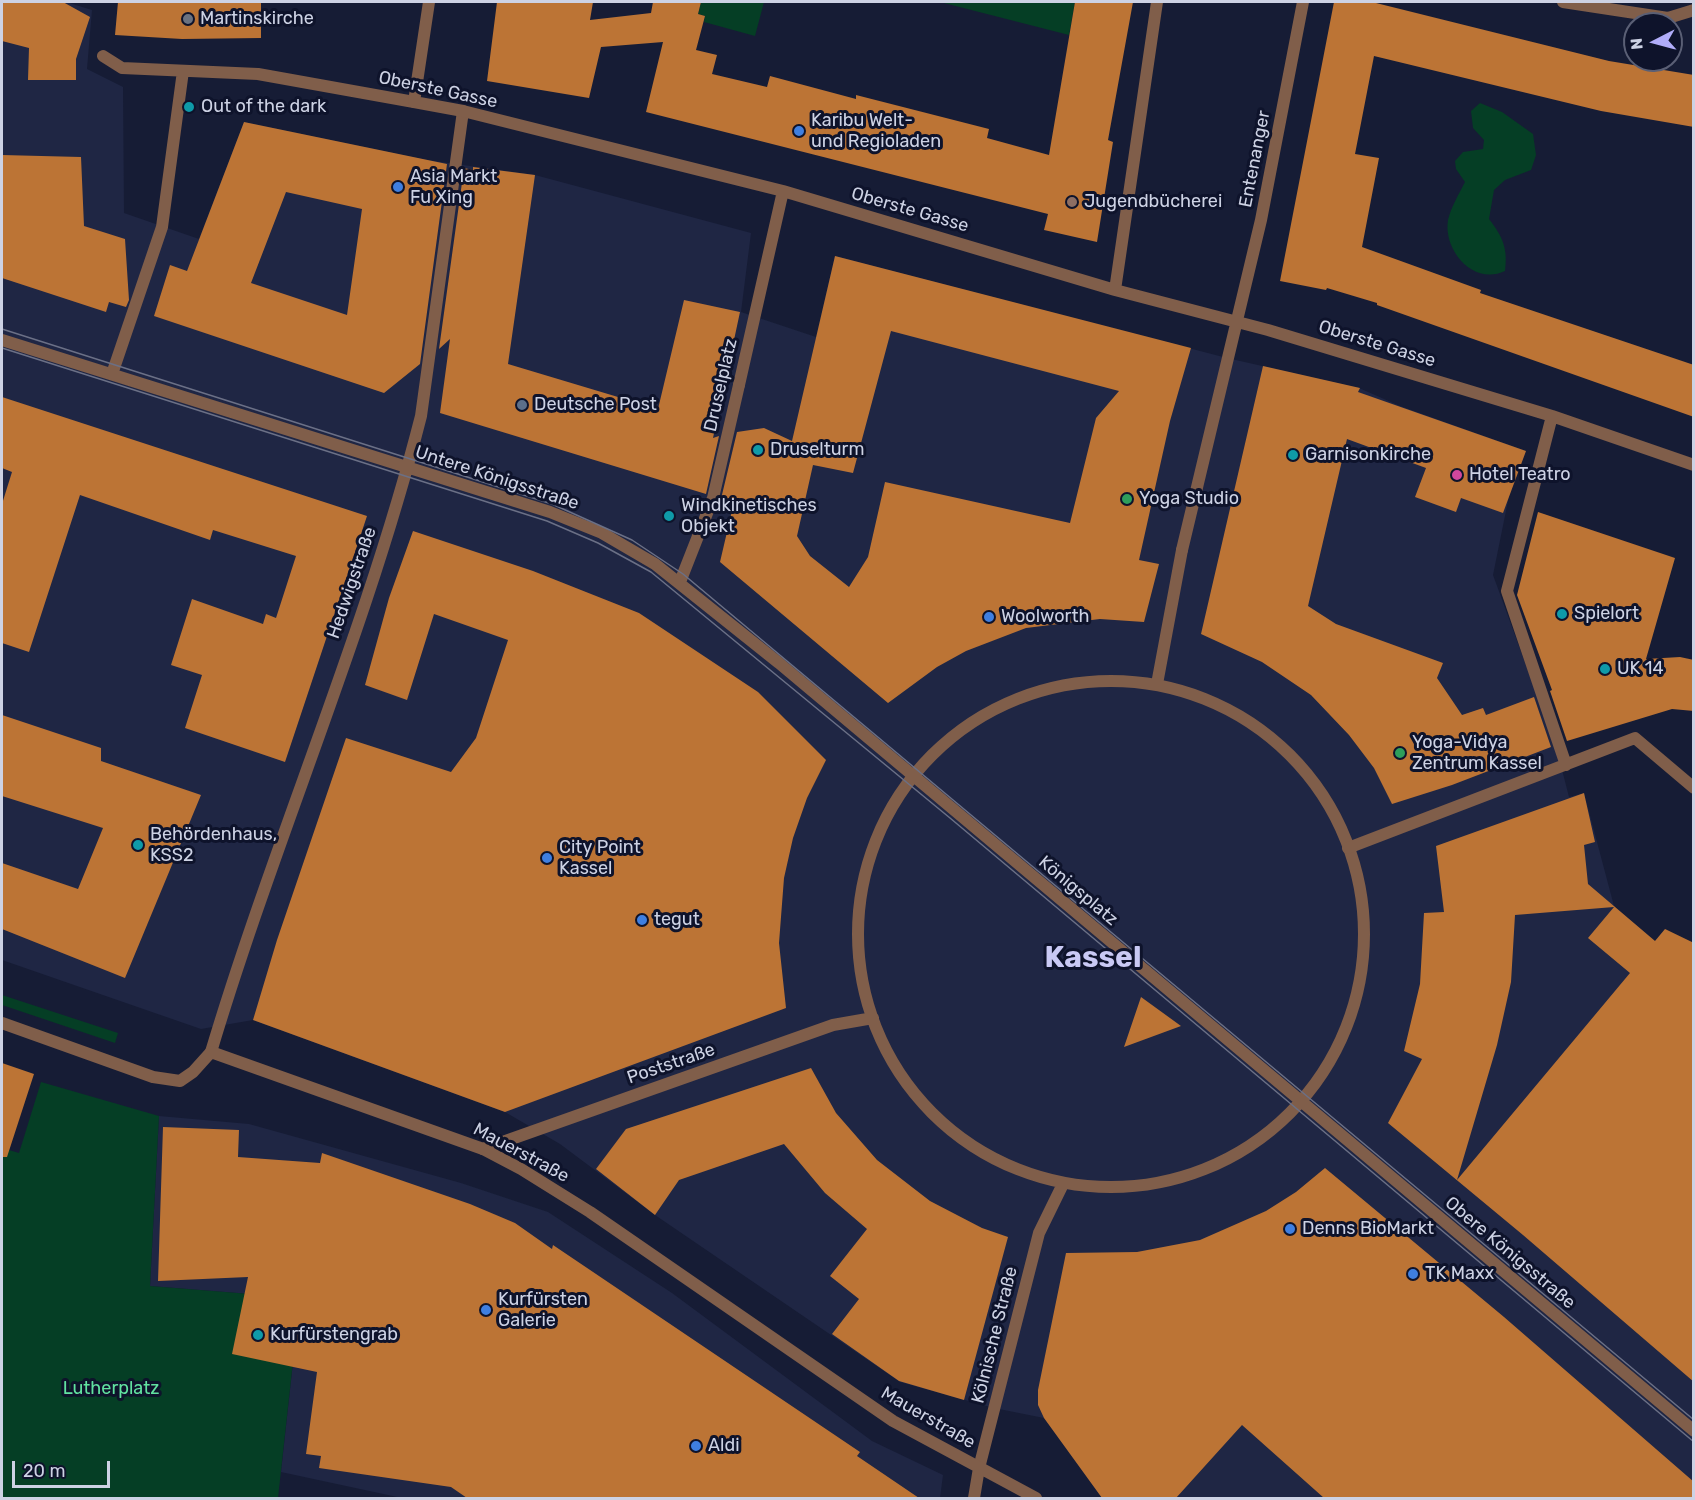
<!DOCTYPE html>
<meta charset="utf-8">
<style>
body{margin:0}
#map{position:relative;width:1695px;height:1500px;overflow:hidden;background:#161c35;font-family:Rubik,sans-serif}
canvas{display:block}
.frame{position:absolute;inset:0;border:3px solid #cdd2e4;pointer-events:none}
.north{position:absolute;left:1623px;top:12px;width:60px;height:60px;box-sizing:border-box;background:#0e132b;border:2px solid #5a5f75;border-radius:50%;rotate:264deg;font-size:16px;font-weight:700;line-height:24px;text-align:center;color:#cdd2e4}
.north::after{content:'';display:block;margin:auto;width:21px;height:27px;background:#b1adfa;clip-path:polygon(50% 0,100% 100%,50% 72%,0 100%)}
.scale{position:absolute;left:12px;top:1461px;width:98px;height:27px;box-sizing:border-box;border:3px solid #cdd2e4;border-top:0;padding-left:8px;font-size:18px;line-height:21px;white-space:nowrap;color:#cdd2e4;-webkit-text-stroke:4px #0e132b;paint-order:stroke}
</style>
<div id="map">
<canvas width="1695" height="1500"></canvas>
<div class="frame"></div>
<div class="north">N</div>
<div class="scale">20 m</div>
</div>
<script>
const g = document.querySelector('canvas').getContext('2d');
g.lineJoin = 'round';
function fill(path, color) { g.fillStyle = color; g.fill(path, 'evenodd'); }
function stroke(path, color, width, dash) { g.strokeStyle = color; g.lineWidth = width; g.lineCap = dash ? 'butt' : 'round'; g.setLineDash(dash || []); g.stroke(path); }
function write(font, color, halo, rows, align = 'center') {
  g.font = font + ' Rubik,sans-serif'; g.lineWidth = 6; g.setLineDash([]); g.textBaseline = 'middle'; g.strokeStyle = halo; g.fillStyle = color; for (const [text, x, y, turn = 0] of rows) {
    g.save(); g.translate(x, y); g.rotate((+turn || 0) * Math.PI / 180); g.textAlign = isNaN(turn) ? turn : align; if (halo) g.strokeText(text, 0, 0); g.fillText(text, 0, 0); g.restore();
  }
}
fill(new Path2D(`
 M 2,2 L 66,2 L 92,10 L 87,69 L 123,87 L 124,213 L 199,239 L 244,122 L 427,160 L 535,175 L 751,233 L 741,312 L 816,337 L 835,256 L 1227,358 L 1359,388 L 1400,406 L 1526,451 L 1509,496 L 1493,575 L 1557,750 L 1569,797 L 1584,793 L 1614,906 L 1655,941 L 1665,929 L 1693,944 L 1693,1498 L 1102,1498 L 1044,1418 L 994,1408 L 900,1382 L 655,1215 L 560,1144 L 505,1112 L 253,1020 L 201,1029 L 2,960 Z
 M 159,1116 L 249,1124 L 461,1183 L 548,1212 L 672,1293 L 872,1441 L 943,1475 L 940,1498 L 402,1498 L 281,1472 L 300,1298 L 150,1286 Z`), '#1f2644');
fill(new Path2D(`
 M 701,2 L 764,2 L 755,36 L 704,22 L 705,16 L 698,14 Z
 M 940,2 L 1083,2 L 1083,4 L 1075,2 L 1069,35 Z
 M 1480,103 L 1502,112 L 1533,134 L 1536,155 L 1531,170 L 1505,180 L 1494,190 L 1489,219 C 1503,237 1508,249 1505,271 C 1473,286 1443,250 1448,220 C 1451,207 1459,194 1465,182 L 1456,169 L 1455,161 L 1463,152 L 1483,149 L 1484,140 L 1473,128 L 1471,111 Z
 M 2,995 L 118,1033 L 115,1043 L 2,1005 Z
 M 41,1082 L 159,1116 L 150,1286 L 300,1298 L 278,1498 L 2,1498 L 2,1148 L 19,1153 Z`), '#053e25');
fill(new Path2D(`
 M 2,2 L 63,2 L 90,17 L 76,59 L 76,80 L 28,80 L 29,48 L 2,41 Z
 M 118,2 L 261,2 L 261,38 L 182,39 L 115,35 Z
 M 497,2 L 593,2 L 590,20 L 651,13 L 653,2 L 701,2 L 698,14 L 705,16 L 696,50 L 717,55 L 712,74 L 767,87 L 770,76 L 856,99 L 856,95 L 989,129 L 987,138 L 1049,155 L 1075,2 L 1133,2 L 1108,140 L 1113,142 L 1097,242 L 1044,230 L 1048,214 L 646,112 L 663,42 L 601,47 L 589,98 L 487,81 Z
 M 1334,2 L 1372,2 L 1609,61 L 1694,75 L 1694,127 L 1601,111 L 1374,56 L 1355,154 L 1379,158 L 1362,247 L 1481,290 L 1480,293 L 1694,365 L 1694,417 L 1377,305 L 1377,303 L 1327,288 L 1326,290 L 1280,281 Z
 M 244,122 L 447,164 L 420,364 L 384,393 L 154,316 L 170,265 L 187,271 ZM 286,192 L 362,209 L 347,315 L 251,283 Z
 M 2,155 L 81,157 L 84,226 L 125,239 L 129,300 L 126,307 L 109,302 L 106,312 L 2,278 Z
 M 473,167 L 535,175 L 508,364 L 658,409 L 684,300 L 740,312 L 713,438 L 719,436 L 706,494 L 440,413 L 450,339 L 439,349 L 464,168 L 473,170 Z
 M 835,256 L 1191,348 L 1170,421 L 1139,560 L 1159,564 L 1144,622 L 1100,619 L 1026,628 L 966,651 L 937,667 L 888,703 L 720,562 L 734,502 L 721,499 L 737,432 L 764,428 L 792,441 ZM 891,331 L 1119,391 L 1096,418 L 1070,523 L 885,482 L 868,557 L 849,587 L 810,556 L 797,536 L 813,465 L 853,473 Z
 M 1263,366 L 1360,388 L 1358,392 L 1526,451 L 1503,513 L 1461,498 L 1456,512 L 1415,497 L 1426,468 L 1347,439 L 1308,606 L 1336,624 L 1443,663 L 1437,678 L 1462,715 L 1483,708 L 1486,715 L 1534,697 L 1551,747 L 1452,785 L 1392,804 L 1374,768 L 1349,735 L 1311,695 L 1262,662 L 1201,634 Z
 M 2,397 L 367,516 L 285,762 L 185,728 L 202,675 L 171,665 L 192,599 L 263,624 L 266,614 L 276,618 L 296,556 L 213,530 L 210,540 L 80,495 L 29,652 L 2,643 L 2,504 L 12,472 L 2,468 Z
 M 1538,512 L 1675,558 L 1646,659 L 1680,657 L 1694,660 L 1694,711 L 1672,709 L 1567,741 L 1550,691 L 1552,690 L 1517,595 Z
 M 413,531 L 533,571 L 639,613 L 758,692 L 826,760 L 807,798 L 793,838 L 784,878 L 779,943 L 786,1008 L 505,1112 L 253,1020 L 277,940 L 346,738 L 451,772 L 476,738 L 508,640 L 434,614 L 407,700 L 365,685 L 389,598 Z
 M 2,715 L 101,748 L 101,761 L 201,795 L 125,978 L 2,929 L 2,863 L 78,889 L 103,828 L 2,796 Z
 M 1584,793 L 1595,842 L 1584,845 L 1588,884 L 1655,941 L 1665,929 L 1694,943 L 1694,1382 L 1523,1235 L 1388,1123 L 1422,1059 L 1404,1051 L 1420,984 L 1424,913 L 1444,912 L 1436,846 ZM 1614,907 L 1588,938 L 1630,973 L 1457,1180 L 1497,1045 L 1511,982 L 1515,915 Z
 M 1141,997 L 1181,1026 L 1124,1047 Z
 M 2,1063 L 34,1074 L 7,1157 L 2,1157 Z
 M 811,1068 L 836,1113 L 877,1160 L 930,1201 L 982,1228 L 1008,1237 L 964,1400 L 899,1381 L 832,1334 L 859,1299 L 830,1276 L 867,1229 L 825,1193 L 784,1144 L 679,1180 L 655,1215 L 596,1169 L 626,1129 Z
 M 163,1127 L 239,1130 L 238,1157 L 320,1163 L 322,1153 L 470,1204 L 515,1223 L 552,1249 L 553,1245 L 860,1452 L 857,1456 L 919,1498 L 467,1498 L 451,1487 L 319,1468 L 321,1456 L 306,1454 L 317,1372 L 232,1354 L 248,1277 L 158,1281 Z
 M 1325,1168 L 1504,1317 L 1694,1482 L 1694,1498 L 1324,1498 L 1242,1425 L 1176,1498 L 1102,1498 L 1044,1418 L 1038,1405 L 1038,1390 L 1066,1253 L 1137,1252 L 1200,1240 L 1266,1211 L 1296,1192 Z`), '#bc7435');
stroke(new Path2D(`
 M 103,56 L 122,68 L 258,74 L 414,102
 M 2,340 L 550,512 L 602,533 L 655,564 L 779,663 L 1694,1431
 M 112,374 L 162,227 L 183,71
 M 680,582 L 713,498 L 739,385
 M858 934a253 253 0 1 1 506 0a253 253 0 1 1-506 0Z
 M 1157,684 L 1182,550
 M 211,1052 C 275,838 366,632 421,416 L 463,111
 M 483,1149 L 833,1025 L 873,1018
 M 979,1468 L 1039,1233 L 1063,1184`), '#805e4a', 12);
stroke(new Path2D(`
 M 429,2 L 414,102 L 463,111 L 783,191 L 1115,290 L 1268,330 L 1552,416 L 1694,465
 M 1563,2 L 1668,18 L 1694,10
 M 1115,290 L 1157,2
 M 739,385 L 783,191
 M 1552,416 L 1507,591 L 1566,765
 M 1182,550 L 1261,220 L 1303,2
 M 1348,848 L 1635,738 L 1694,788
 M 2,1023 L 153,1077 L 180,1081 L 193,1072 L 211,1052 L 483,1149 L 521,1169 L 590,1212 L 893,1421 L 1036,1498
 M 974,1498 L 979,1468`), '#805e4a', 12);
stroke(new Path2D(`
 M 2,329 L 552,504 L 632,540 L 683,574 L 1694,1420
 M 2,348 L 547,521 L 598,543 L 651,572 L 950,818 L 1694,1442`), '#6b7086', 1.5);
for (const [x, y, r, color] of [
 [188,19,6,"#6b7280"],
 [189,107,6,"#0f9aa8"],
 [799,131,6,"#3f7fe0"],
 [398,187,6,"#3f7fe0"],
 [1072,202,6,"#8d6e63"],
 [522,405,6,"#5c6f8a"],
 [758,450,6,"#0f9aa8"],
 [1293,455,6,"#0f9aa8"],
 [1457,475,6,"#d1479c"],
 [1127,499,6,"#2e9e5b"],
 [669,516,6,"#0f9aa8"],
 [1562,614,6,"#0f9aa8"],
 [989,617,6,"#3f7fe0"],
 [1605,669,6,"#0f9aa8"],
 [1400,753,6,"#2e9e5b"],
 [138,845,6,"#0f9aa8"],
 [547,858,6,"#3f7fe0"],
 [642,920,6,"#3f7fe0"],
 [1290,1229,6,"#3f7fe0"],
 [1413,1274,6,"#3f7fe0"],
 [486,1310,6,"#3f7fe0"],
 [258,1335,6,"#0f9aa8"],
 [696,1446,6,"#3f7fe0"]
]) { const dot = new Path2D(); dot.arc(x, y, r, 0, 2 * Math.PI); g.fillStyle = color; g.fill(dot); stroke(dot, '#0e132b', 2); }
write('18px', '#cdd2e4', '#0e132b', [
 ["Martinskirche",200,19],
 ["Out of the dark",201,107],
 ["Karibu Welt-",811,121],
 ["und Regioladen",811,142],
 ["Asia Markt",410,177],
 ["Fu Xing",410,198],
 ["Jugendbücherei",1084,202],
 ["Deutsche Post",534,405],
 ["Druselturm",770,450],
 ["Garnisonkirche",1305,455],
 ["Hotel Teatro",1469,475],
 ["Yoga Studio",1139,499],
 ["Windkinetisches",681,506],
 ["Objekt",681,527],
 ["Spielort",1574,614],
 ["Woolworth",1001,617],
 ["UK 14",1617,669],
 ["Yoga-Vidya",1412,743],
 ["Zentrum Kassel",1412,764],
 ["Behördenhaus,",150,835],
 ["KSS2",150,856],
 ["City Point",559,848],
 ["Kassel",559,869],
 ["tegut",654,920],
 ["Denns BioMarkt",1302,1229],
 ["TK Maxx",1425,1274],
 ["Kurfürsten",498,1300],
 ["Galerie",498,1321],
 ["Kurfürstengrab",270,1335],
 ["Aldi",708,1446]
], 'left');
write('18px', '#cdd2e4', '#0e132b', [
 ["Oberste Gasse",438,90,12],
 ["Entenanger",1255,159,-79],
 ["Oberste Gasse",910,210,16],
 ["Oberste Gasse",1377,344,17],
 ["Druselplatz",721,385,-77],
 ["Untere Königsstraße",497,478,18],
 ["Hedwigstraße",352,583,-71],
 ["Königsplatz",1078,891,40],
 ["Poststraße",671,1064,-19],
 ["Mauerstraße",521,1153,28],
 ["Obere Königsstraße",1510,1253,40],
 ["Kölnische Straße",995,1335,-76],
 ["Mauerstraße",928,1418,30]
]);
write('18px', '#61e2a0', '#0e132b', [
 ["Lutherplatz",111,1389]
]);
write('bold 30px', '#c9c9f4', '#0e132b', [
 ["Kassel",1093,958]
]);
</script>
